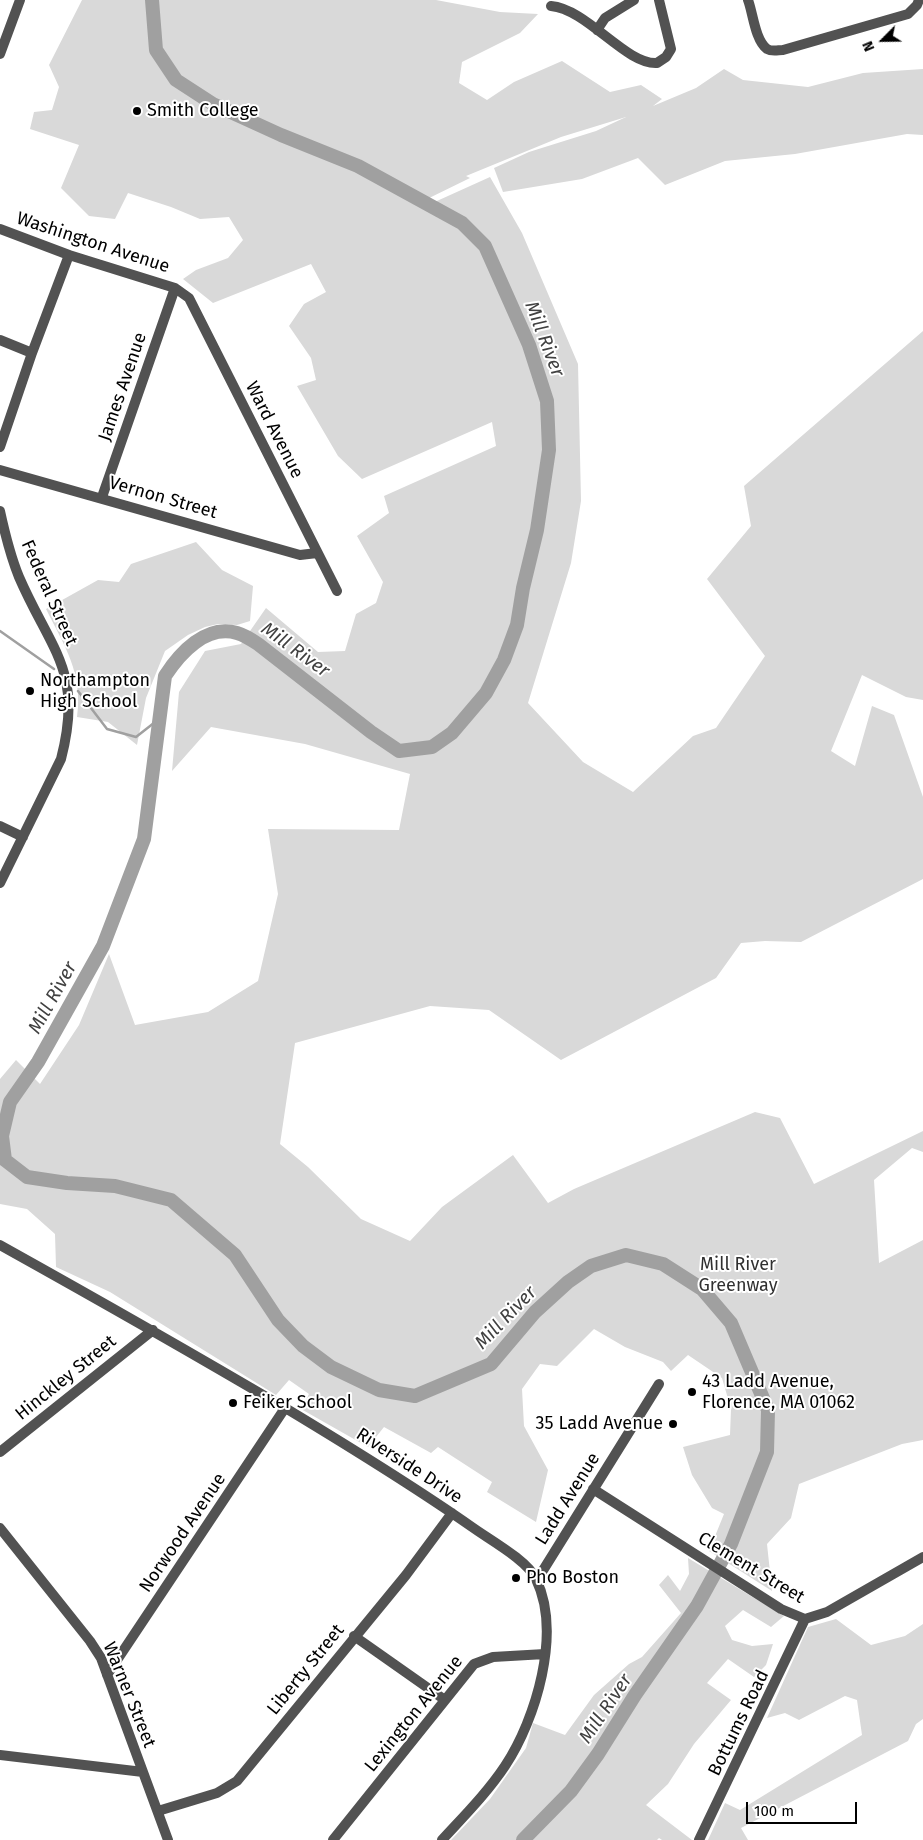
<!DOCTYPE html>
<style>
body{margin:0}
#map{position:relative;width:923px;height:1840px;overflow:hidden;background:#fff;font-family:"Fira Sans",sans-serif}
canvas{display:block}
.north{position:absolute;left:858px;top:15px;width:50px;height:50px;-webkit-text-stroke:4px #fff;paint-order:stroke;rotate:247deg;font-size:14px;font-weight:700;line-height:20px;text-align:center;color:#000}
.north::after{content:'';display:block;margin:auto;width:18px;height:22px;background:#000;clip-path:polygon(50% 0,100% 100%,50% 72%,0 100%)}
.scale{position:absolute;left:746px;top:1802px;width:111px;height:22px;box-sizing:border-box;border:2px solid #000;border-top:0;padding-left:6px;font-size:15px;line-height:18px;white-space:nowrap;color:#000;-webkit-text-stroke:4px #fff;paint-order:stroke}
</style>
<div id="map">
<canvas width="923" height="1840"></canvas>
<div class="north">N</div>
<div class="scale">100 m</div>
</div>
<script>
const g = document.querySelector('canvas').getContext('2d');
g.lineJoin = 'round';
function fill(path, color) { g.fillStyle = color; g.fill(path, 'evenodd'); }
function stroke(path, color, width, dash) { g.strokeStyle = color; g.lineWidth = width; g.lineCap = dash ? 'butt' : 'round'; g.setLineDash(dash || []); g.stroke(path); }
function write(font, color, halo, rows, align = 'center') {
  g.font = font + ' "Fira Sans",sans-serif'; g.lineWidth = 4; g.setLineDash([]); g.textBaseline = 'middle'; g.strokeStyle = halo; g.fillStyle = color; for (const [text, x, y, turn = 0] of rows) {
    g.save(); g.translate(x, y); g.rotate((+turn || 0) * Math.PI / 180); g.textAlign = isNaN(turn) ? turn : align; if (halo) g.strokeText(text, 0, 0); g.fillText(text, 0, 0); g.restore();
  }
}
fill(new Path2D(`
 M 82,0 L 436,0 L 500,12 L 538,14 L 520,33 L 462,62 L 459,83 L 487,100 L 514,82 L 562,61 L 610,92 L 641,85 L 662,99 L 653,106 L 696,88 L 724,69 L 743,80 L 808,87 L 863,73 L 923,69 L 923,135 L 907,134 L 795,154 L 725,161 L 665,185 L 638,158 L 582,179 L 503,192 L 494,168 L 529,152 L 596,131 L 626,117 L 561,137 L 466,176 L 470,178 L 421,202 L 428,205 L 490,177 L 522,233 L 578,364 L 581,501 L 571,563 L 528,703 L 583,762 L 633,792 L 693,736 L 716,728 L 765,656 L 707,579 L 751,526 L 744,486 L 923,331 L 923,700 L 906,697 L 862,675 L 831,751 L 855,766 L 872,706 L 894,715 L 923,797 L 923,879 L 801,942 L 765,941 L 741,943 L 716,978 L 561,1060 L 489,1010 L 430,1006 L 295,1043 L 280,1144 L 308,1167 L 361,1219 L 410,1241 L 442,1207 L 513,1155 L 548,1203 L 574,1189 L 755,1112 L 780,1118 L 814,1184 L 923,1131 L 923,1152 L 912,1148 L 874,1180 L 879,1263 L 923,1240 L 923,1440 L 902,1444 L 799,1484 L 791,1518 L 767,1544 L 772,1591 L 709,1551 L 724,1514 L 712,1508 L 692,1475 L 683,1447 L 730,1435 L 731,1409 L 722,1378 L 688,1355 L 671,1371 L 663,1362 L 625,1347 L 594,1329 L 557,1366 L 540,1364 L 522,1389 L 524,1426 L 548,1470 L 536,1522 L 487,1492 L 492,1482 L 438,1447 L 431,1453 L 384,1427 L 368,1447 L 301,1409 L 309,1394 L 289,1380 L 276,1395 L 110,1292 L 56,1267 L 55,1234 L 27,1209 L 0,1204 L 0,1079 L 16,1060 L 40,1084 L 79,1025 L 109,954 L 135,1025 L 208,1012 L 258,981 L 278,894 L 268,829 L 399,830 L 410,774 L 305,744 L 211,727 L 172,771 L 179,692 L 205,651 L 241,644 L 266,608 L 318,652 L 345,651 L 356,614 L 376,603 L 383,582 L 357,536 L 389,513 L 384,496 L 496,446 L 492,422 L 362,479 L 338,456 L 297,386 L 316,380 L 311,358 L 289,326 L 304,304 L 326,292 L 311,264 L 213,303 L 183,279 L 196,270 L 228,258 L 243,240 L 229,217 L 200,219 L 171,207 L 128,193 L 115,219 L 89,216 L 61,188 L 79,145 L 30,129 L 34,112 L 52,110 L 59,87 L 49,65 Z
 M 196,542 L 222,570 L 253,586 L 250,621 L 237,625 L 218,624 L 205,627 L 188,635 L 165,651 L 146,698 L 137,745 L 108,722 L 77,717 C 83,673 65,647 46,609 L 98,580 L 119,582 L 131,564 Z
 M 688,1558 L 784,1616 L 771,1627 L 743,1610 L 725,1626 L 732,1640 L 752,1646 L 773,1644 L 766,1665 L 754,1677 L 728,1659 L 707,1683 L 731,1700 L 694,1744 L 668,1784 L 646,1805 L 692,1840 L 662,1840 L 659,1838 L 657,1840 L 451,1840 L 490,1799 L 526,1748 L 533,1723 L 565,1735 L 594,1695 L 629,1664 L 642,1657 L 681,1613 L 659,1585 L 668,1575 L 680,1591 L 689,1574 Z
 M 836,1619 L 871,1645 L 905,1636 L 923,1624 L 923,1719 L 916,1724 L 908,1741 L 741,1828 L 748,1840 L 708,1840 L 725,1803 L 740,1810 L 862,1735 L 857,1700 L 845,1696 L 799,1720 L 785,1713 L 767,1718 L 808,1627 Z`), '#d9d9d9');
stroke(new Path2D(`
 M 0,631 L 54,669
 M 78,691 L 107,729 L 136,737 L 159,719`), '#a0a0a0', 2.5);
stroke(new Path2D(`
 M 152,0 L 156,50 L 176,80 L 213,104 L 281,135 L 358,166 L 462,223 L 485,246 L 529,345 L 547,401 L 549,450 L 537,530 L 523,588 L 517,625 L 504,660 L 486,693 L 452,733 L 432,747 L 399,751 L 371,732 L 258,644 C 252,640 244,635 237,633 C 206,624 180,653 165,676 L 144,839 L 103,946 L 38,1062 L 10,1102 L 2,1136 L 5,1160 L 27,1177 L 67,1183 L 115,1186 L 171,1200 L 235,1255 L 278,1320 L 303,1346 L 331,1367 L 379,1390 L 415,1396 L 491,1364 L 535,1312 L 568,1282 L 591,1266 L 626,1255 L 663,1264 L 702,1289 L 731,1323 L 768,1410 L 767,1452 L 731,1544 L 697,1606 L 635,1695 L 598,1754 L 571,1791 L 523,1840`), '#a0a0a0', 14);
stroke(new Path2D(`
 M 748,0 C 753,13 755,40 767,49 C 772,52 778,50 783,50 L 908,14 L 917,5 L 919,0
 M 551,6 C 587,9 626,65 657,63 L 666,57 L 671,49 L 659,0
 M 597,30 L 605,18 L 634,0
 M 0,54 L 20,0
 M 0,229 L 69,255 L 175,288 L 189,298 L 337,591
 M 0,340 L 32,353
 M 0,447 L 32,353 L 69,255
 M 0,470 L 300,555 L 317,553
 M 102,497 L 175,288
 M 0,511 C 5,534 10,555 19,577 C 51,651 84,671 61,759 L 0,883
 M 0,826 L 23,837
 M 0,1245 C 97,1299 192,1353 287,1409 C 350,1447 412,1485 472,1527 C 490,1540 527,1560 536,1579 C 562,1633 536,1719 505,1766 C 487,1793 464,1816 442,1840
 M 0,1452 L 153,1330
 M 593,1489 L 781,1609 L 805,1619 L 827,1612 L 923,1557
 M 0,1528 L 90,1641 L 101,1658 L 168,1840
 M 537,1580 L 659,1384
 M 354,1636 L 445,1700
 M 107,1675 L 285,1408
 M 0,1755 L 143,1772
 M 158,1811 L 217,1793 L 237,1781 L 406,1575 L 452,1513
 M 333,1840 L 474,1664 L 493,1657 L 545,1654
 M 699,1840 L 805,1619`), '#525252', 10);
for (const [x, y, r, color] of [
 [137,111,5,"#000"],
 [30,691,5,"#000"],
 [692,1392,5,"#000"],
 [233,1403,5,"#000"],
 [673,1424,5,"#000"],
 [516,1578,5,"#000"]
]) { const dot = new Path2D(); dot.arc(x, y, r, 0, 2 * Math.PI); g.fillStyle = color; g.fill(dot); stroke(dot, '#fff', 2); }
write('18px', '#000', '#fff', [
 ["Smith College",147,111],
 ["Northampton",40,681],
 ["High School",40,702],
 ["43 Ladd Avenue,",702,1382],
 ["Florence, MA 01062",702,1403],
 ["Feiker School",243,1403],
 ["35 Ladd Avenue",663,1424,"right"],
 ["Pho Boston",526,1578]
], 'left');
write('18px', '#000', '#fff', [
 ["Washington Avenue",93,243,18],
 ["James Avenue",123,387,-71],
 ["Ward Avenue",274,430,63],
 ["Vernon Street",163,498,16],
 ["Federal Street",49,593,66],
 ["Hinckley Street",66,1378,-39],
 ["Riverside Drive",409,1466,33],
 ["Ladd Avenue",568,1499,-58],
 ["Norwood Avenue",183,1533,-56],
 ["Clement Street",751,1568,31],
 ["Liberty Street",306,1670,-51],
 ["Warner Street",129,1695,68],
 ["Lexington Avenue",414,1714,-51],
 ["Bottums Road",739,1723,-64]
]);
write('18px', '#303030', '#fff', [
 ["Mill River",738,1265],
 ["Greenway",738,1286]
]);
write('italic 19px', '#414141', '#fff', [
 ["Mill River",544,339,69],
 ["Mill River",295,650,36],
 ["Mill River",53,998,-61],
 ["Mill River",506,1318,-46],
 ["Mill River",606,1709,-56]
]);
</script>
